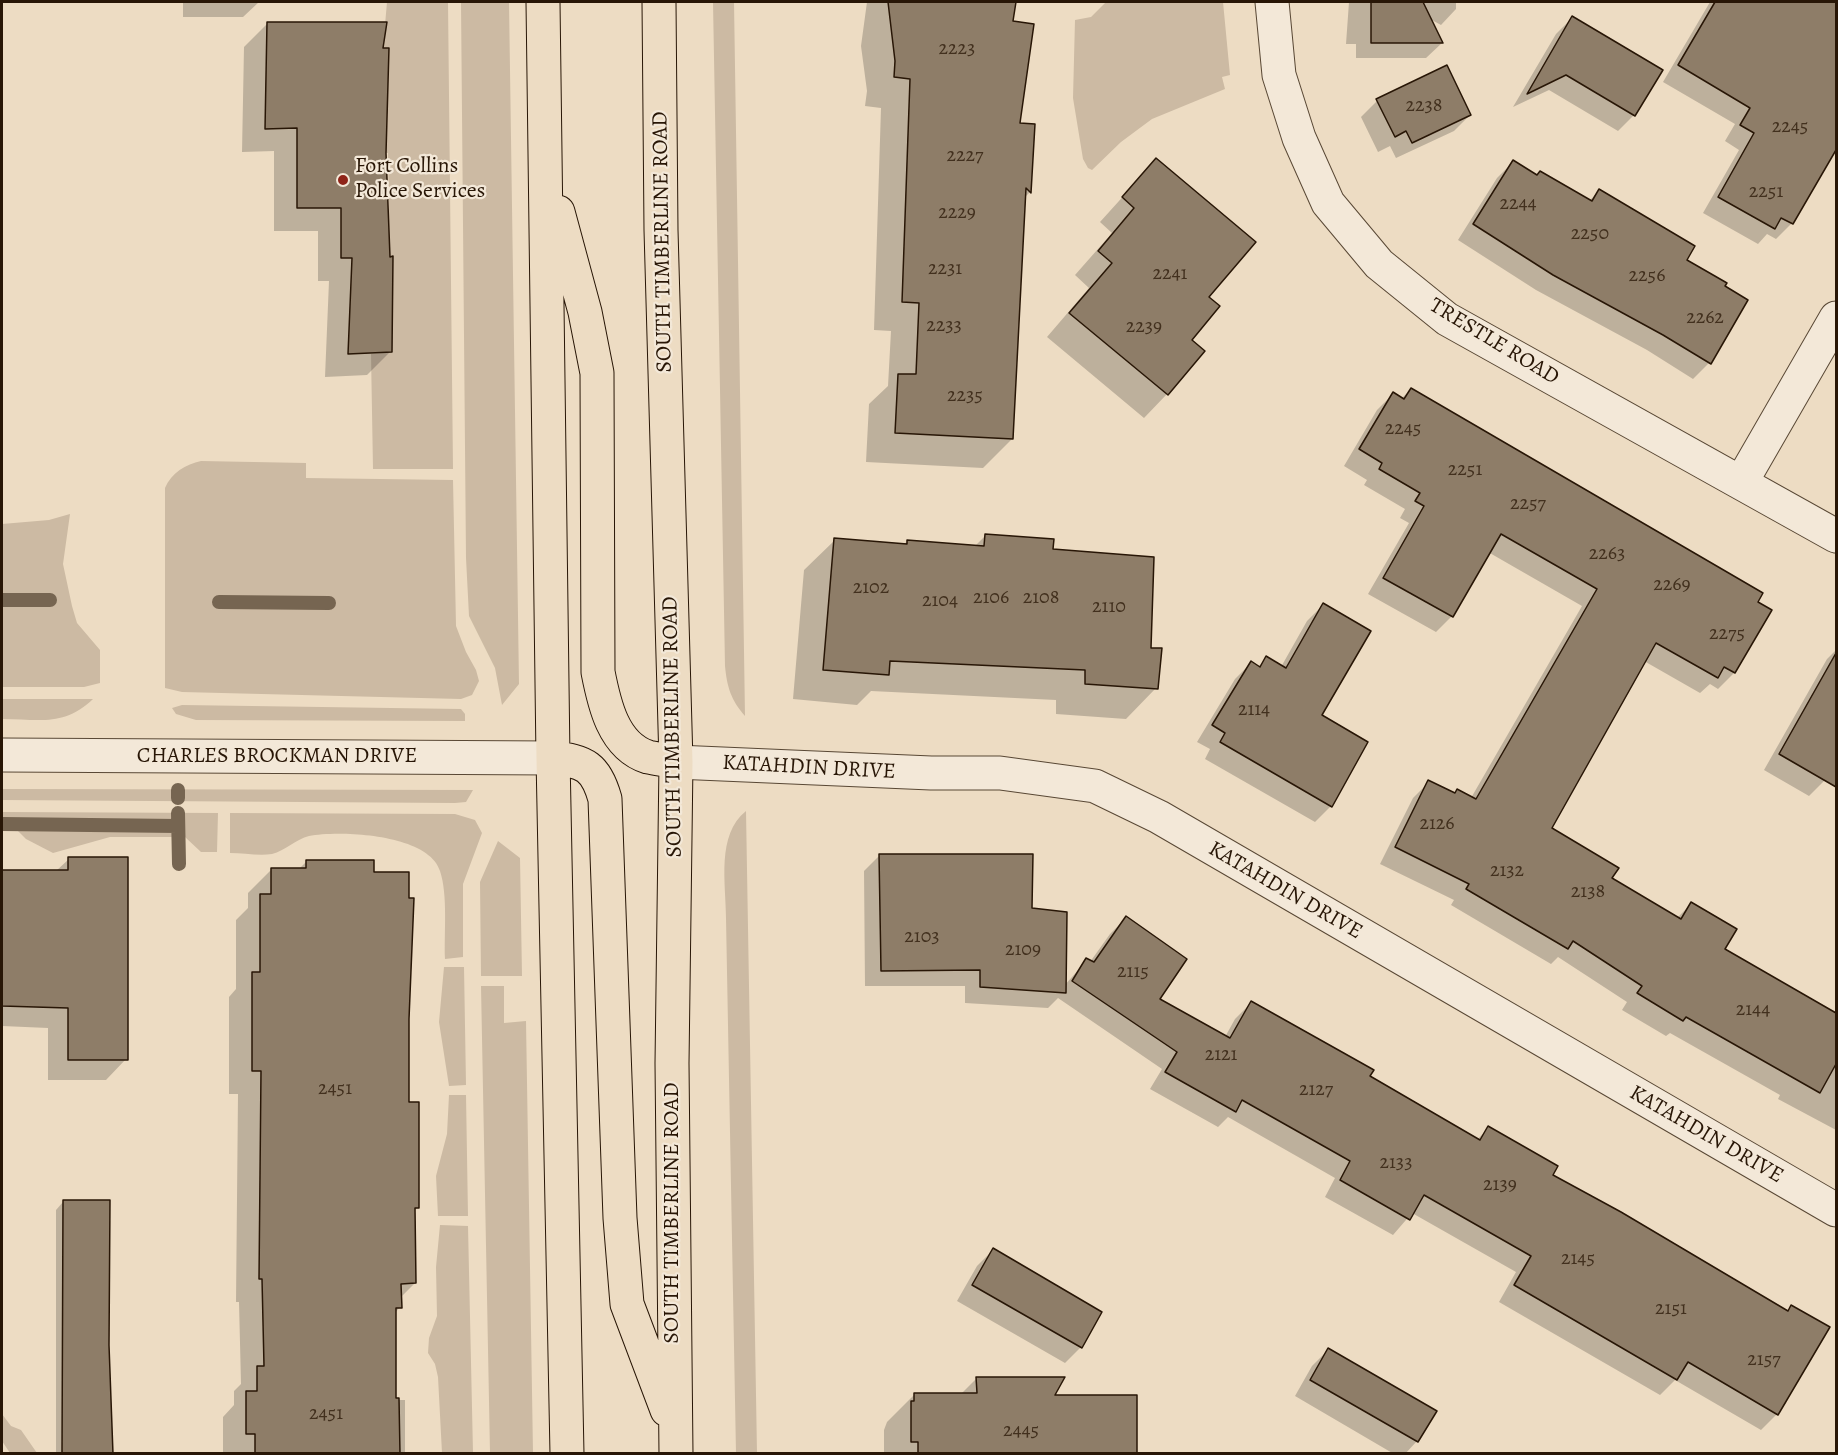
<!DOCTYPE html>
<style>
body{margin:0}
#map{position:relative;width:1838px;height:1455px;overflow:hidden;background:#eddcc3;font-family:Alegreya,serif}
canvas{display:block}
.frame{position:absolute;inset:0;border:3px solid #281606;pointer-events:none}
</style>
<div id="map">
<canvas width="1838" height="1455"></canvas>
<div class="frame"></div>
</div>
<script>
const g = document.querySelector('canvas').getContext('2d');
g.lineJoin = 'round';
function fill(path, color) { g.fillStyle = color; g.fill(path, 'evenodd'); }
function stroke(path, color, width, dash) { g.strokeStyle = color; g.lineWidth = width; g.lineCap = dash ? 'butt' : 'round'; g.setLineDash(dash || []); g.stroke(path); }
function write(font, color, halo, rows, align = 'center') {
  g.font = font + ' Alegreya,serif'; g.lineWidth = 4.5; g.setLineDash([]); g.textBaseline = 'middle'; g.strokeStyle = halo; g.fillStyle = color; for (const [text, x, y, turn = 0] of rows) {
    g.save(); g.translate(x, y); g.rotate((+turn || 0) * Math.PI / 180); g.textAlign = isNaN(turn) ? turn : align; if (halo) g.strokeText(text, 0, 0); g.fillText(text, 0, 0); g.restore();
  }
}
fill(new Path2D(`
 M 387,2 L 448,2 L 453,469 L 373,469 L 371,354 L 392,352 L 393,257 L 380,258 L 380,216 L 389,216 L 388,153 L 383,153 L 387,127 L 389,48 L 383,48 Z
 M 461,2 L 509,2 L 519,684 L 502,705 L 495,668 L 469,616 L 466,558 Z
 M 713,2 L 734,2 L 745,716 C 731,700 727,687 725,666 Z
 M 1106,2 L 1223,2 L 1230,75 L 1222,77 L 1225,89 L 1152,119 L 1121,142 L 1092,170 L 1088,168 L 1083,159 L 1073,98 L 1075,20 L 1091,17 Z
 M 201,461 L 306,463 L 306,478 L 453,480 L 456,626 L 466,652 L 476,670 L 479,681 L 472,695 L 461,699 L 182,692 L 165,688 L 165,488 C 171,473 186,464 201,461 Z
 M 70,514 L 63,564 L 72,606 L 77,623 L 100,650 L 100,683 L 84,687 L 2,687 L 2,524 L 49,520 Z
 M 2,699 L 93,699 C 64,727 39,719 2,719 Z
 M 182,705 L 461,709 L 465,714 L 465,721 L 196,720 L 176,714 L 172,708 Z
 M 2,789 L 473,790 L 466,802 L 455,803 L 2,800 Z
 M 746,811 L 757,1453 L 757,1454 L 736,1453 L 726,918 C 726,883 716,835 746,811 Z
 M 2,812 L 218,813 L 217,852 L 201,852 L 185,837 L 110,837 L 53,853 L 26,839 L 11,824 L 2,824 Z
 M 230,813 L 455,814 L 475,820 L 482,833 L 463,884 L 463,957 L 445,959 C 444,933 448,895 440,871 C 429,834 340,830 309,836 C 296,839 285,851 272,854 C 259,856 243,853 230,853 Z
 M 498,841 L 520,858 L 522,976 L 481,976 L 480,882 Z
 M 444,967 L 464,967 L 466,1085 L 449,1086 L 439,1022 Z
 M 481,986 L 504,986 L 504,1023 L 526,1021 L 533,1453 L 490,1453 Z
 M 449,1095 L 466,1095 L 468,1216 L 438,1216 L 436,1176 L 447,1134 Z
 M 440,1225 L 468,1226 L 473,1453 L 442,1453 L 438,1377 L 435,1364 L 428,1353 L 429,1338 L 437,1316 L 436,1267 Z
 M 2,1414 L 11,1426 L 21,1430 L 37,1453 L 10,1453 L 2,1441 Z`), '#ccbaa3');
fill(new Path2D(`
 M 183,2 L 259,2 L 243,17 L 183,17 Z
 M 867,2 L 1015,2 L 1012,22 L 1018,125 L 1034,125 L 1030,192 L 1024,198 L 1012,439 L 983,468 L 866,462 L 869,404 L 888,386 L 891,331 L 874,330 L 881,108 L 865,106 L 867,91 L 861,46 Z
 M 1349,2 L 1456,2 L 1456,9 L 1441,25 L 1430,19 L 1442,43 L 1426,58 L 1356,58 L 1356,44 L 1346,44 Z
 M 1710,2 L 1776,2 L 1799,15 L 1806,2 L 1836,2 L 1836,146 L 1792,223 L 1776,239 L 1767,234 L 1758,244 L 1703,213 L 1739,150 L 1725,141 L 1735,124 L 1663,82 Z
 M 1572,18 L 1661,70 L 1634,115 L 1618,131 L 1549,90 L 1513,107 L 1556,34 Z
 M 267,24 L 381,50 L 391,351 L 367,375 L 325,377 L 329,281 L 318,281 L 318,231 L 274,231 L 274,151 L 242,152 L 244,47 Z
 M 1377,101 L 1470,115 L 1454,131 L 1396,158 L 1390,146 L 1378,152 L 1361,117 Z
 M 1156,160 L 1207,298 L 1167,394 L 1144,418 L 1047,337 L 1089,288 L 1075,275 L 1112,233 L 1100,222 Z
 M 1513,162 L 1537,177 L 1589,201 L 1599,191 L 1685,261 L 1746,301 L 1709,363 L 1693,379 L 1647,350 L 1536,290 L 1458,240 L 1497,178 Z
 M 1411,389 L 1770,611 L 1734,673 L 1718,689 L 1710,684 L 1700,693 L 1644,661 L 1550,828 L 1610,879 L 1677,918 L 1691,904 L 1723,950 L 1836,1012 L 1836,1130 L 1778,1099 L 1780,1095 L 1670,1033 L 1666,1036 L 1622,1010 L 1627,1002 L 1558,957 L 1551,964 L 1451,905 L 1454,900 L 1380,864 L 1413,798 L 1429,782 L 1454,795 L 1471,798 L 1582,606 L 1488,552 L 1452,616 L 1436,632 L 1368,594 L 1409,523 L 1400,518 L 1405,509 L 1364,485 L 1367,480 L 1344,466 L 1377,410 L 1393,394 L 1401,399 Z
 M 986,535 L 1052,551 L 1149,649 L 1156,688 L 1126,719 L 1056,714 L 1056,700 L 871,691 L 857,705 L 793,699 L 804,570 L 835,540 L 903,546 L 907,541 L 974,547 Z
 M 1323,605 L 1320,716 L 1366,742 L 1331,806 L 1315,822 L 1205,759 L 1210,749 L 1197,742 L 1235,679 L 1251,663 L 1258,667 L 1266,658 L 1281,667 L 1307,621 Z
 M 1836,650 L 1836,760 L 1825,780 L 1809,796 L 1764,770 L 1827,659 Z
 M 880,855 L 1031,910 L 1064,986 L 1087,960 L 1090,962 L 1110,934 L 1126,918 L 1157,999 L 1225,1037 L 1235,1019 L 1251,1003 L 1368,1077 L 1477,1140 L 1488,1128 L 1551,1175 L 1786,1312 L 1792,1307 L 1777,1414 L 1761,1430 L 1675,1380 L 1660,1395 L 1499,1302 L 1516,1272 L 1412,1213 L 1393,1235 L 1325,1197 L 1335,1178 L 1228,1117 L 1218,1127 L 1150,1089 L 1162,1069 L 1058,998 L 1048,1008 L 965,1003 L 965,986 L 865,986 L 864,871 Z
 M 69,859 L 126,1059 L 106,1080 L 48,1080 L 48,1028 L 2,1026 L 2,871 L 56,871 Z
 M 306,862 L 372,874 L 407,1019 L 407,1104 L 417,1208 L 414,1211 L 415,1283 L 400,1298 L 400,1307 L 395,1313 L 395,1400 L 405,1400 L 405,1454 L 223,1454 L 223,1417 L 234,1405 L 234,1391 L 241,1384 L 239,1302 L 236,1302 L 238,1094 L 229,1094 L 229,997 L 236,989 L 236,920 L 248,908 L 248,893 L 271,870 L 298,870 Z
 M 63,1202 L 108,1345 L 111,1454 L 56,1454 L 56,1210 Z
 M 993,1250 L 1081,1347 L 1065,1363 L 957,1301 L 977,1266 Z
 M 1328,1350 L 1417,1441 L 1405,1454 L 1394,1454 L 1295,1396 L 1312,1366 Z
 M 977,1378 L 1052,1397 L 1136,1453 L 1238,1454 L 884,1454 L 884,1430 L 887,1422 L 915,1394 L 961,1394 Z`), '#0003');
stroke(new Path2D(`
 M 2,600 L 50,600
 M 219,602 L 329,603
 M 178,790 L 178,798
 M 178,813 L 179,864
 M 2,824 L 178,826`), '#766551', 14);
const building = new Path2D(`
 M 888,2 L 1016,2 L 1013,21 L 1034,24 L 1020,123 L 1035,124 L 1031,193 L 1026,188 L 1013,439 L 895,433 L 898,374 L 916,374 L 919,303 L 902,302 L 910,79 L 894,77 L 895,61 Z
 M 1371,2 L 1423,2 L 1443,43 L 1371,43 Z
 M 1715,2 L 1836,2 L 1836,150 L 1793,224 L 1781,218 L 1775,229 L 1718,197 L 1754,133 L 1740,125 L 1750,108 L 1678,65 Z
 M 1572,16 L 1663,70 L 1635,116 L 1566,75 L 1527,94 Z
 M 267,22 L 387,22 L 383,48 L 389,48 L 386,153 L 390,257 L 393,256 L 392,352 L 348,354 L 352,258 L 341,258 L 341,208 L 297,208 L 297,128 L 265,129 Z
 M 1447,65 L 1471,115 L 1412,143 L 1406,131 L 1395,137 L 1376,99 Z
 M 1156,158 L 1256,242 L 1209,297 L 1220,306 L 1192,340 L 1205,351 L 1168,395 L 1069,313 L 1112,263 L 1098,251 L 1134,208 L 1122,197 Z
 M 1513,160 L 1537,175 L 1540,171 L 1592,201 L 1599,189 L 1695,246 L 1687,260 L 1727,283 L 1725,286 L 1748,300 L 1711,364 L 1663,335 L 1553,275 L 1473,224 Z
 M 1411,388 L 1763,593 L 1758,602 L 1772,610 L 1735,673 L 1724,667 L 1718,678 L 1656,643 L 1552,828 L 1619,868 L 1612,878 L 1681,919 L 1691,902 L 1737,929 L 1725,949 L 1836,1013 L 1836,1064 L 1820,1093 L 1686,1017 L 1683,1021 L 1637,993 L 1642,986 L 1573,941 L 1568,949 L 1466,889 L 1469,884 L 1395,847 L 1428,780 L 1455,793 L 1457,789 L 1476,799 L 1597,589 L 1501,534 L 1453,617 L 1383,578 L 1424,506 L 1415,501 L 1420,493 L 1379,469 L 1382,463 L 1359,449 L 1393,392 L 1404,399 Z
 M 985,534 L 1054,539 L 1053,549 L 1154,557 L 1151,648 L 1162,648 L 1158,689 L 1085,684 L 1085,670 L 890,661 L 889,675 L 823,670 L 834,538 L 907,544 L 907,540 L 984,546 Z
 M 1323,603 L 1371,631 L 1322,715 L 1368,742 L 1332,807 L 1220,742 L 1225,733 L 1212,725 L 1251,661 L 1260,667 L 1266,656 L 1286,668 Z
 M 1836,653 L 1836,787 L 1779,754 Z
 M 879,854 L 1033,854 L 1032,908 L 1067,912 L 1066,993 L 980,987 L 980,970 L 881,971 Z
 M 68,857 L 128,857 L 128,1060 L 68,1060 L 68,1008 L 2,1006 L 2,870 L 68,870 Z
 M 306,860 L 374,860 L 374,872 L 409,872 L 409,898 L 414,898 L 409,1019 L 409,1102 L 419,1102 L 419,1208 L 415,1208 L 416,1283 L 401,1284 L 402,1308 L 396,1308 L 396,1398 L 399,1398 L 400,1454 L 255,1454 L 255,1434 L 246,1434 L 246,1391 L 257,1391 L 257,1366 L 264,1366 L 262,1279 L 259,1279 L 261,1071 L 252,1071 L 252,972 L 260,972 L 260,894 L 271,894 L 271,868 L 306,868 Z
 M 1126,916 L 1187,959 L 1160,999 L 1230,1038 L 1251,1001 L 1374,1070 L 1370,1076 L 1480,1140 L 1488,1126 L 1558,1166 L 1553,1175 L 1621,1212 L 1788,1311 L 1791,1305 L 1830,1327 L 1778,1415 L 1688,1362 L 1677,1380 L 1514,1285 L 1531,1256 L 1424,1195 L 1410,1220 L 1340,1180 L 1350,1161 L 1242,1100 L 1236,1112 L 1165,1072 L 1177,1052 L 1072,981 L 1086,958 L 1094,962 Z
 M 63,1200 L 110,1200 L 109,1345 L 113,1454 L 62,1454 Z
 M 993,1248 L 1102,1312 L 1082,1348 L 972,1285 Z
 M 1328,1348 L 1437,1411 L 1418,1442 L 1310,1380 Z
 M 976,1377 L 1065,1377 L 1055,1395 L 1137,1395 L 1137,1454 L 918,1454 L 918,1442 L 911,1442 L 911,1401 L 914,1401 L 914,1393 L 977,1393 Z`);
fill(building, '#8e7d68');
stroke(building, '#281606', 1.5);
const minor = new Path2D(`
 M 1272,2 L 1279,75 L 1299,138 L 1328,203 L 1379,264 L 1447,319 L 1836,536
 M 1742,481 L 1836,318
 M 2,755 L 553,758
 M 676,762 L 931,773 L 1000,773 L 1095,786 L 1159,817 L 1836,1210`);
const primary = new Path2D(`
 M 543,2 L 553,758 L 567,1454
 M 659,2 L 661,230 L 676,762 L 672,1063 L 676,1454
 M 558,212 L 585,312 L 597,373 L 598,672 C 604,703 613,746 648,757 C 657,759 667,760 676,762
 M 553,758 C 585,761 596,767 605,799 L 620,1218 L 627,1304 L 667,1410`);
stroke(minor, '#594835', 35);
stroke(primary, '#281606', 35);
stroke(minor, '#f3e8d8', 33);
stroke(primary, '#eddcc3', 33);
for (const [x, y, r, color] of [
 [343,180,6,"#8f2418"]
]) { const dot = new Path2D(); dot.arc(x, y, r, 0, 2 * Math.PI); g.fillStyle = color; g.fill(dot); stroke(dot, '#f3e8d8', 2); }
write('20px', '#42301e', null, [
 ["2223",957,49],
 ["2238",1424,106],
 ["2245",1790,127],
 ["2227",965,156],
 ["2251",1766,192],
 ["2244",1518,204],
 ["2229",957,213],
 ["2250",1590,234],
 ["2231",945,269],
 ["2241",1170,274],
 ["2256",1647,276],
 ["2262",1705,318],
 ["2233",944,326],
 ["2239",1144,327],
 ["2235",965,396],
 ["2245",1403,429],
 ["2251",1465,470],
 ["2257",1528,504],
 ["2263",1607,554],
 ["2269",1672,585],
 ["2102",871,588],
 ["2106",991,598],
 ["2108",1041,598],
 ["2104",940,601],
 ["2110",1109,607],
 ["2275",1727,634],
 ["2114",1254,710],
 ["2126",1437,824],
 ["2132",1507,871],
 ["2138",1588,892],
 ["2103",922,937],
 ["2109",1023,950],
 ["2115",1133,972],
 ["2144",1753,1010],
 ["2121",1221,1055],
 ["2451",335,1089],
 ["2127",1316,1090],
 ["2133",1396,1163],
 ["2139",1500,1185],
 ["2145",1578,1259],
 ["2151",1671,1309],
 ["2157",1764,1360],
 ["2451",326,1414],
 ["2445",1021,1431]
]);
write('22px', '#281606', '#f3e8d8', [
 ["Fort Collins",355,167],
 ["Police Services",355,192]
], 'left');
write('22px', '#281606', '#f3e8d8', [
 ["SOUTH TIMBERLINE ROAD",663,242,-91],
 ["TRESTLE ROAD",1494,342,31],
 ["SOUTH TIMBERLINE ROAD",673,727,-91],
 ["CHARLES BROCKMAN DRIVE",277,757],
 ["KATAHDIN DRIVE",809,768,3],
 ["KATAHDIN DRIVE",1285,891,30],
 ["KATAHDIN DRIVE",1706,1135,30],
 ["SOUTH TIMBERLINE ROAD",673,1213,-90]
]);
</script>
